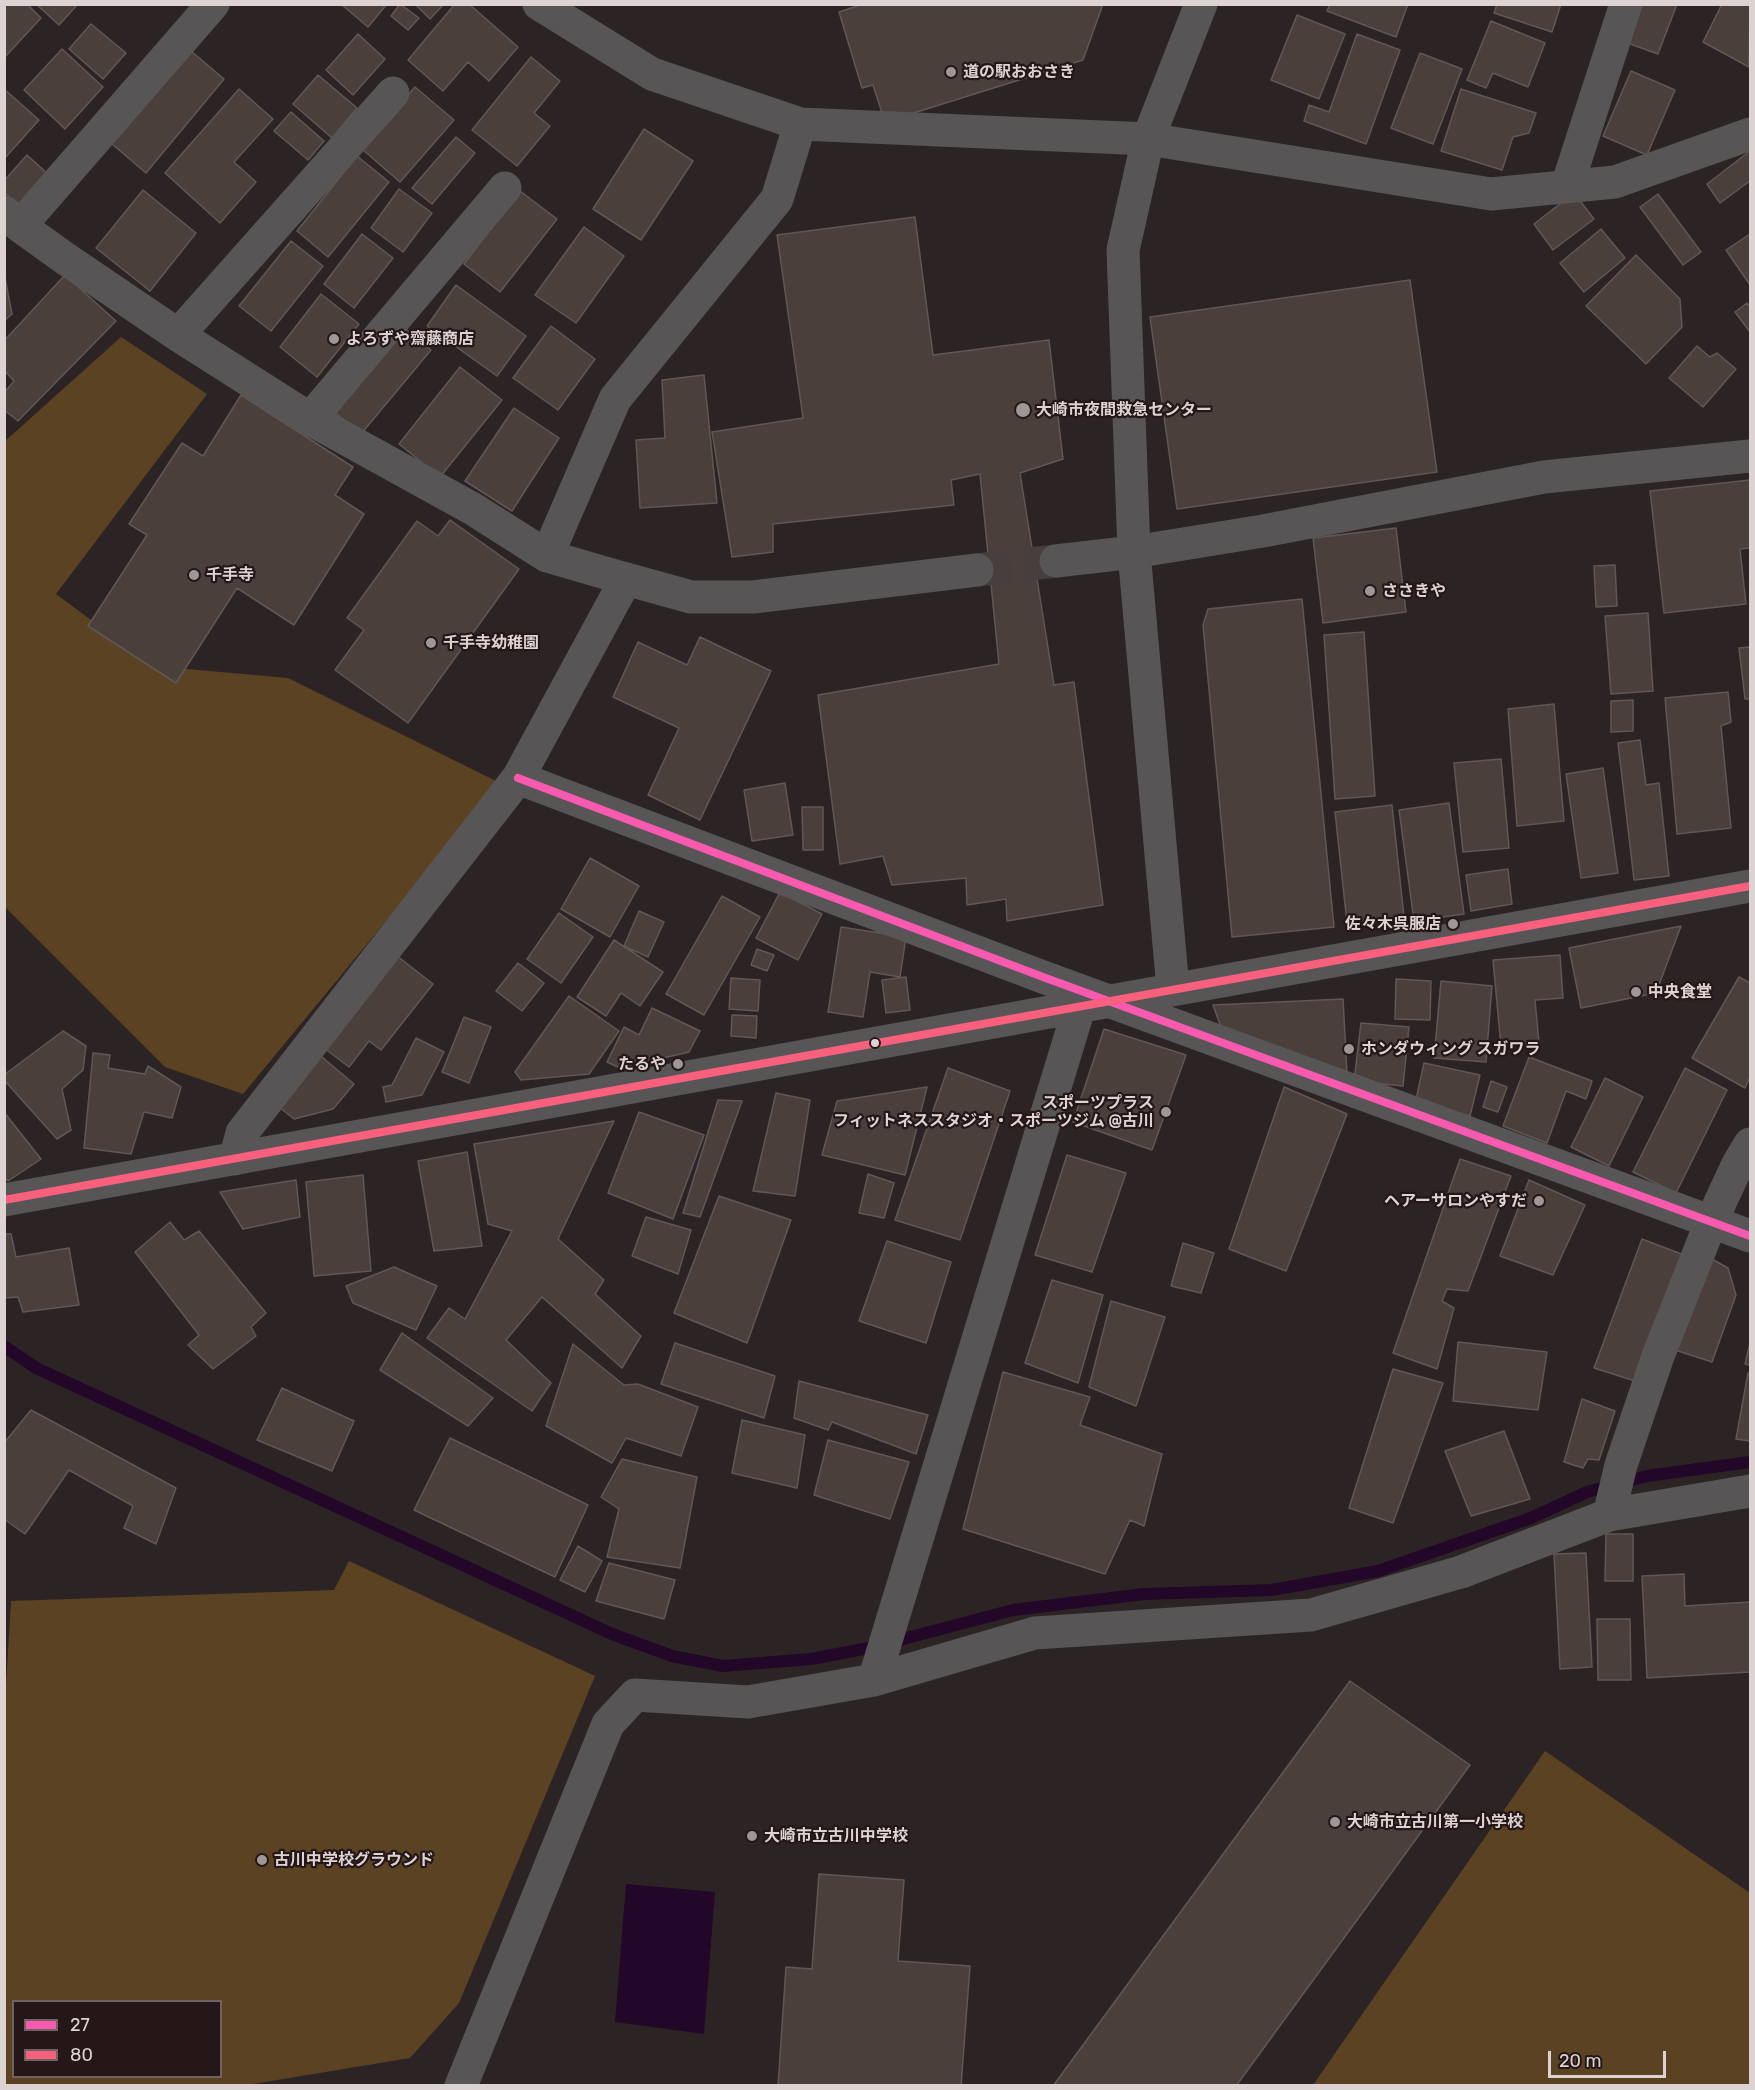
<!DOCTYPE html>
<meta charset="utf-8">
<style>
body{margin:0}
#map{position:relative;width:1755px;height:2090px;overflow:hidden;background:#2c2424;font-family:Rubik,sans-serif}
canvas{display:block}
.frame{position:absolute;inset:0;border:6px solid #ddd3d3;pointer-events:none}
.legend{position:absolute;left:12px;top:2000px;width:210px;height:78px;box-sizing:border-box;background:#251718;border:2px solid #6f6263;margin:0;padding:8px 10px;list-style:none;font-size:18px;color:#ddd3d3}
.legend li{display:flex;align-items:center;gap:12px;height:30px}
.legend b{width:30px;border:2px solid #6f6263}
.scale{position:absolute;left:1548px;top:2051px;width:118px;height:27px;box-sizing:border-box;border:3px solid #ddd3d3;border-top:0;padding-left:8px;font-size:18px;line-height:21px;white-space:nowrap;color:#ddd3d3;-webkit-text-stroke:4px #251718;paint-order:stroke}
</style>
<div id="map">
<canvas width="1755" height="2090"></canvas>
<div class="frame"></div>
<ul class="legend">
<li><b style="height:8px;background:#f75aaf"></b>27</li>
<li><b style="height:8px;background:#f8607d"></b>80</li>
</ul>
<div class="scale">20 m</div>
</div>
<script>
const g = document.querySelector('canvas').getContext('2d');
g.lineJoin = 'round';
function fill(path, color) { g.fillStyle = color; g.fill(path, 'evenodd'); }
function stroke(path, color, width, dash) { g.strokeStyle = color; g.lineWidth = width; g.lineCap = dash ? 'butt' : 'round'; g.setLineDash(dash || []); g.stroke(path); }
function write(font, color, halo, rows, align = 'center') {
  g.font = font + ' Rubik,"Noto Sans JP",sans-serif'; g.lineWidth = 4.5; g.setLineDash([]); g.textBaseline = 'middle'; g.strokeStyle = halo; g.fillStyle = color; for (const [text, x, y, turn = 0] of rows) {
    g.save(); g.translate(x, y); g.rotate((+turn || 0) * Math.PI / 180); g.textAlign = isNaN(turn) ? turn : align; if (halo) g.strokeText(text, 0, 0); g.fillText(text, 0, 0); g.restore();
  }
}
fill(new Path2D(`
 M 121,337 L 207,394 L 56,594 L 153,666 L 288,678 L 500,783 L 243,1094 L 165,1067 L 5,907 L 4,442 Z
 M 349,1561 L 595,1676 L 459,2003 L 410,2058 L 247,2085 L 5,2085 L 4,1719 L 11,1601 L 334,1590 ZM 14,2002 L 220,2002 L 220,2076 L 14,2076 Z
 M 1545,1751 L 1750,1893 L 1750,2085 L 1313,2085 Z`), '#5b4223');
fill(new Path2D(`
 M 626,1884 L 715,1892 L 704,2034 L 615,2022 Z`), '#220728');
stroke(new Path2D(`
 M 4,1346 L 36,1368 L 612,1634 L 672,1656 L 723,1666 L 811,1659 L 869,1648 L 1013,1610 L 1144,1594 L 1272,1590 L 1378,1571 L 1531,1518 L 1587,1492 L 1647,1476 L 1750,1462`), '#220728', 12);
const building = new Path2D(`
 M 4,4 L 27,4 L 41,18 L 4,58 Z
 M 36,4 L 78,4 L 59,25 Z
 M 341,4 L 387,4 L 368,27 Z
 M 400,4 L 419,18 L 408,30 L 391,16 Z
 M 415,4 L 444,4 L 430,19 Z
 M 455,4 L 469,4 L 518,47 L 489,81 L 468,62 L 443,91 L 408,60 Z
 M 863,4 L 1103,4 L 1083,60 L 885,122 L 873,85 L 862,88 L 839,12 Z
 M 1330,4 L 1408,4 L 1396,37 L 1327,11 Z
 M 1497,4 L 1561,4 L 1552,32 L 1494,13 Z
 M 1635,4 L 1677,4 L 1658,54 L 1622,41 Z
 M 1722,4 L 1750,4 L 1749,67 L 1703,42 Z
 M 1297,15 L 1345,34 L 1319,99 L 1271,80 Z
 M 1491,21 L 1545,43 L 1528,87 L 1493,73 L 1486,88 L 1467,80 Z
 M 91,24 L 126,53 L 103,79 L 69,49 Z
 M 358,34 L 385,59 L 353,95 L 326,70 Z
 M 1357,34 L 1400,50 L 1366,144 L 1304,121 L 1309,105 L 1329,112 Z
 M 62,49 L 103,87 L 65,129 L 24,90 Z
 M 191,51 L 224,79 L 146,173 L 112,144 Z
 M 1420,53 L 1462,69 L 1433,144 L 1391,128 Z
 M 531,57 L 560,81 L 534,113 L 550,126 L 517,166 L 472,130 Z
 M 1631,71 L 1675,90 L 1647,155 L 1603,136 Z
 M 318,75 L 357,108 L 332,138 L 293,104 Z
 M 415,87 L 454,120 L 400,182 L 362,149 Z
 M 4,89 L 39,120 L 4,159 Z
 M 239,89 L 273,119 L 234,162 L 256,182 L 220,223 L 165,173 Z
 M 1461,89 L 1536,113 L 1529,133 L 1513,137 L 1502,170 L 1441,151 Z
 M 291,112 L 324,141 L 308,160 L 274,131 Z
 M 644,129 L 693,161 L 641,240 L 593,209 Z
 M 456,137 L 475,153 L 432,204 L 412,188 Z
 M 1750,151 L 1750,181 L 1720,203 L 1707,184 Z
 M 27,155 L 49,175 L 21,207 L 4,192 L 4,181 Z
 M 357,156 L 389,182 L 328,257 L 297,231 Z
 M 399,189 L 432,213 L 403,252 L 371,228 Z
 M 143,190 L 196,233 L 150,291 L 96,248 Z
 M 520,191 L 557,219 L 500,292 L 464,264 Z
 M 1574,193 L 1594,219 L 1553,250 L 1534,224 Z
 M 1658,194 L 1701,252 L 1683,265 L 1640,207 Z
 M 915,217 L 933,355 L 1049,340 L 1063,459 L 1020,473 L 1054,685 L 1074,682 L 1103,905 L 1007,921 L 1006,899 L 967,905 L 966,878 L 892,885 L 883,856 L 840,864 L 818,695 L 999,664 L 980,474 L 951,480 L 954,505 L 773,524 L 773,552 L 732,557 L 712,432 L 803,418 L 777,235 Z
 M 584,227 L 624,256 L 576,323 L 535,295 Z
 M 1601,229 L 1625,258 L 1584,292 L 1560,263 Z
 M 362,234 L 393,258 L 354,308 L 324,284 Z
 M 1750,234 L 1750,285 L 1726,250 Z
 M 291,241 L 323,266 L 271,331 L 239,306 Z
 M 1636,255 L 1680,299 L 1682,327 L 1646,364 L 1586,306 Z
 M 4,273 L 12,314 L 4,321 Z
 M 65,275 L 116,321 L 18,421 L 4,410 L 4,393 L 14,381 L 4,370 L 4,341 Z
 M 1410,280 L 1437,472 L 1177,509 L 1150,317 Z
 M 456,285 L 526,336 L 497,376 L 427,326 Z
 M 321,294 L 359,324 L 317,377 L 280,347 Z
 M 1747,303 L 1750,307 L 1750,332 L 1735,312 Z
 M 402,326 L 431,350 L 361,434 L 332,410 Z
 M 551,326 L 595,359 L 558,410 L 513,378 Z
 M 1697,346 L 1710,357 L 1717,353 L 1736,369 L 1703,407 L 1669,378 Z
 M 460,367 L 502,400 L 440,477 L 399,444 Z
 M 704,375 L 717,503 L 640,508 L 636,440 L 665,438 L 662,380 Z
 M 241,395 L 353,467 L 335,495 L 364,514 L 294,625 L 237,588 L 176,683 L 88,626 L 147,535 L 129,524 L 182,443 L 203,456 Z
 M 514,408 L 559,438 L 512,511 L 465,481 Z
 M 1750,480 L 1750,548 L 1740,549 L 1746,604 L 1664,613 L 1650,491 Z
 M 450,520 L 519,569 L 408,723 L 335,670 L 364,630 L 347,618 L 417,521 L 438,536 Z
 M 1396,528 L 1406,612 L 1323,623 L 1313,538 Z
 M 1615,565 L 1617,606 L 1596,607 L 1594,566 Z
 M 1302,599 L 1334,927 L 1232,937 L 1203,625 L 1208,609 Z
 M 1648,613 L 1653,691 L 1611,694 L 1605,616 Z
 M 1364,632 L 1375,796 L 1335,799 L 1324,635 Z
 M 700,637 L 771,671 L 700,820 L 648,795 L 679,728 L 613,697 L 638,642 L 687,665 Z
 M 1750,647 L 1750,699 L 1745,699 L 1739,648 Z
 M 1728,692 L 1731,722 L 1721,726 L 1731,828 L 1677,834 L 1665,698 Z
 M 1633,700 L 1633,731 L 1611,732 L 1611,701 Z
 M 1554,704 L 1564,821 L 1517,826 L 1508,709 Z
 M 1640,740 L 1646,785 L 1659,783 L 1669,876 L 1634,880 L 1618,743 Z
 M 1501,759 L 1509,848 L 1463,852 L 1454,763 Z
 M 1603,768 L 1618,873 L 1581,878 L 1566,774 Z
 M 785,783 L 793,835 L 752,841 L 744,790 Z
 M 1449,803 L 1464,914 L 1414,921 L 1399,810 Z
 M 1392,805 L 1404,917 L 1347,923 L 1335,812 Z
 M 802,807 L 823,807 L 823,850 L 803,850 Z
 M 590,858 L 639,886 L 610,937 L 561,909 Z
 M 1508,869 L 1512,904 L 1471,911 L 1466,875 Z
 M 780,892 L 822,914 L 798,960 L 756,938 Z
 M 722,896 L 760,917 L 704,1015 L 666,994 Z
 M 639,911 L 664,922 L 648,957 L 624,946 Z
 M 559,913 L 593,937 L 561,983 L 527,959 Z
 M 1681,926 L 1656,993 L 1581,1008 L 1569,948 Z
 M 841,927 L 906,937 L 900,977 L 870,972 L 863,1017 L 828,1012 Z
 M 614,940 L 663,972 L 640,1006 L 621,993 L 606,1016 L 577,997 Z
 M 757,949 L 774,955 L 767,971 L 751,965 Z
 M 392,952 L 433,984 L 381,1050 L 369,1041 L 349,1067 L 320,1045 Z
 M 1560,955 L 1563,998 L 1535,1000 L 1539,1043 L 1501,1047 L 1493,960 Z
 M 518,963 L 544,983 L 522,1011 L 496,991 Z
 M 906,977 L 910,1010 L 886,1013 L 882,980 Z
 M 1739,977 L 1750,983 L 1750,1077 L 1745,1088 L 1692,1058 Z
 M 731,978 L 760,980 L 758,1011 L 729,1009 Z
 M 1396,979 L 1431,981 L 1430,1020 L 1395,1019 Z
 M 1441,981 L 1492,986 L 1486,1062 L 1434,1058 Z
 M 569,996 L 619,1031 L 589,1074 L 521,1080 L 515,1072 Z
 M 1343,999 L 1347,1073 L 1223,1033 L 1213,1005 Z
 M 652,1008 L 700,1031 L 689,1052 L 620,1068 L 607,1062 L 624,1027 L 639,1035 Z
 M 732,1015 L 757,1016 L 756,1038 L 731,1036 Z
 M 464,1017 L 491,1027 L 469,1083 L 442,1072 Z
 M 1361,1023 L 1409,1027 L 1403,1086 L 1354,1081 Z
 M 1104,1029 L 1186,1055 L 1152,1150 L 1073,1122 Z
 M 63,1031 L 86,1046 L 83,1070 L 62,1089 L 71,1130 L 57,1139 L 4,1080 L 4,1075 Z
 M 416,1038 L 444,1052 L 422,1095 L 386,1102 L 383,1087 L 392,1085 Z
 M 316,1052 L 354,1084 L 333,1109 L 294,1119 L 274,1103 Z
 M 93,1053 L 110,1055 L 108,1068 L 145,1074 L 148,1066 L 181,1087 L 172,1118 L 144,1112 L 131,1154 L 84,1148 Z
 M 1529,1057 L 1592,1081 L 1586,1099 L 1566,1091 L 1547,1143 L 1503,1126 Z
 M 1424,1063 L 1480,1075 L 1470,1116 L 1415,1104 Z
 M 948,1068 L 1010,1091 L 960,1240 L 895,1220 Z
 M 1685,1068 L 1727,1090 L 1676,1193 L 1633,1172 Z
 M 1605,1078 L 1643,1097 L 1609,1166 L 1571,1147 Z
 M 1491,1081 L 1507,1087 L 1498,1112 L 1483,1107 Z
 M 927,1087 L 905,1175 L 822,1155 L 837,1101 Z
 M 1284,1087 L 1347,1114 L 1286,1271 L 1229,1249 Z
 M 776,1093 L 810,1100 L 795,1196 L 753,1191 Z
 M 718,1100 L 742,1101 L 700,1217 L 683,1213 Z
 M 4,1112 L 41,1159 L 8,1181 L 4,1176 Z
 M 639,1112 L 704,1135 L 673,1219 L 608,1193 Z
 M 614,1121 L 558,1239 L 604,1280 L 595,1294 L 641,1336 L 622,1368 L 542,1297 L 506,1340 L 551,1383 L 532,1411 L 427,1338 L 449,1308 L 465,1319 L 512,1231 L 488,1224 L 474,1144 Z
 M 467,1152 L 482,1246 L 434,1251 L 418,1161 Z
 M 1067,1155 L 1126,1173 L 1092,1272 L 1035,1255 Z
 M 1460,1159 L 1511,1176 L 1468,1291 L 1447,1289 L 1442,1301 L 1454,1308 L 1437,1369 L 1393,1353 Z
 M 868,1174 L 894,1183 L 884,1218 L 859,1213 Z
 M 363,1175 L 371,1271 L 314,1276 L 306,1182 Z
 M 296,1180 L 300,1217 L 243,1229 L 220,1192 Z
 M 1529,1180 L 1585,1205 L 1553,1275 L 1500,1256 Z
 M 719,1196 L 791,1220 L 747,1343 L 674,1313 Z
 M 646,1217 L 691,1230 L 678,1274 L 632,1256 Z
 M 170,1222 L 184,1240 L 199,1231 L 266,1313 L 251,1327 L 256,1336 L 213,1369 L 188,1345 L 199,1335 L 135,1252 Z
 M 4,1234 L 11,1234 L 16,1257 L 69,1248 L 79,1305 L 23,1312 L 18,1297 L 4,1298 Z
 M 1642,1239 L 1684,1255 L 1635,1381 L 1594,1368 Z
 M 887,1241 L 951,1262 L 926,1343 L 859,1321 Z
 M 1183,1243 L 1214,1253 L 1201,1293 L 1171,1286 Z
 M 1710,1258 L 1728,1268 L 1736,1295 L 1712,1362 L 1672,1349 Z
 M 394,1267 L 437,1286 L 416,1330 L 353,1303 L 346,1286 Z
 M 1052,1280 L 1103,1295 L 1078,1383 L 1025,1363 Z
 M 1111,1301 L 1165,1317 L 1136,1406 L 1089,1387 Z
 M 402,1333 L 493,1398 L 468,1426 L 380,1370 Z
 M 1458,1342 L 1547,1352 L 1538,1410 L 1453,1401 Z
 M 675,1343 L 775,1376 L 764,1418 L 661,1384 Z
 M 1750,1343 L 1750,1365 L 1745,1364 Z
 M 573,1344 L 624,1385 L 638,1384 L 698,1407 L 681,1456 L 626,1438 L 612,1463 L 546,1426 Z
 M 1393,1369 L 1443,1383 L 1393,1523 L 1349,1508 Z
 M 1003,1372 L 1090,1397 L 1080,1425 L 1162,1454 L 1144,1526 L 1130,1520 L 1105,1574 L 963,1529 Z
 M 1748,1373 L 1750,1373 L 1750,1441 L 1736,1439 Z
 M 799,1381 L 928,1415 L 916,1454 L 832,1422 L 828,1430 L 794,1418 Z
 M 282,1388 L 354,1421 L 332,1471 L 257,1440 Z
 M 1582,1399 L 1615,1411 L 1599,1460 L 1588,1459 L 1583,1468 L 1564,1462 Z
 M 31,1410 L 176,1488 L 156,1544 L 124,1528 L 133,1506 L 69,1470 L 25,1534 L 4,1519 L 4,1443 Z
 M 742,1420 L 805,1435 L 797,1488 L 732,1473 Z
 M 1504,1431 L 1530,1499 L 1471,1516 L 1445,1451 Z
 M 450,1438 L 588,1505 L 555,1577 L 414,1510 Z
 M 828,1440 L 909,1462 L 890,1519 L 814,1495 Z
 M 622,1459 L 697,1477 L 680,1568 L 607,1557 L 619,1509 L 601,1497 Z
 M 1606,1534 L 1633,1534 L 1633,1581 L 1605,1581 Z
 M 578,1546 L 602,1561 L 585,1592 L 560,1580 Z
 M 1586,1553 L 1592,1667 L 1560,1669 L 1554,1554 Z
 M 609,1563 L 675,1580 L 664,1619 L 596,1601 Z
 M 1684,1574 L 1685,1606 L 1750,1602 L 1750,1672 L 1647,1678 L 1642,1576 Z
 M 1597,1619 L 1630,1619 L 1631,1680 L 1598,1680 Z
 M 1350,1681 L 1470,1765 L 1236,2086 L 1053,2086 Z
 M 819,1874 L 904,1880 L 898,1961 L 970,1966 L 961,2086 L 778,2086 L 786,1967 L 812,1969 Z`);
fill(building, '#4b3f3c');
stroke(building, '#5f5856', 1.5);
stroke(new Path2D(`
 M 977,570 L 1056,561`), '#473e3e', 33, [33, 16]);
stroke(new Path2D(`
 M 539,4 L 652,74 L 800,124
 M 1201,4 L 1148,139 L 1123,250 L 1134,552 L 1263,531 L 1544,477 L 1750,456
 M 1567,186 L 1626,4
 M 4,212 L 20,226 L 63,257 L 178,335 L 310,419 L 473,509 L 547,556 L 626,579 L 518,778 L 242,1133 L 235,1159
 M 20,226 L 213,4
 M 178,335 L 393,93
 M 310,419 L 505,188
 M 547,556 L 615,399 L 777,199 L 800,124 L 1148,139 L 1491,194 L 1615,182 L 1750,134
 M 518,778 L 1043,977 L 1750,1236
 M 4,1200 L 1750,886
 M 1609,1515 L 1621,1465 L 1658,1356 L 1711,1222 L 1738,1164 L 1750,1144
 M 874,1680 L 1080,1005
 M 461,2086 L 608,1724 L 635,1695 L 748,1702 L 874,1680 L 1035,1633 L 1311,1615 L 1461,1572 L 1609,1515 L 1750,1491`), '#585556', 33);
stroke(new Path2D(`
 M 1056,561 L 1134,552 L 1173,989
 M 626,579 L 691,597 L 753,597 L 977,570`), '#585556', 33);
stroke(new Path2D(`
 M 518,778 L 1043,977 L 1750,1236`), '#f75aaf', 8);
stroke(new Path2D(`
 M 4,1200 L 1750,886`), '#f8607d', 8);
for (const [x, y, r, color] of [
 [951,72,6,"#9f9696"],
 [334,339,6,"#9f9696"],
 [1023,410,8,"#9f9696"],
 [194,575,6,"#9f9696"],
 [1370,591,6,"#9f9696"],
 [431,643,6,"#9f9696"],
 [1453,924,6,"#9f9696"],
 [1636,992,6,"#9f9696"],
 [875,1043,5,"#ddd3d3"],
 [1349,1049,6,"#9f9696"],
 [678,1064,6,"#9f9696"],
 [1166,1112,6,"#9f9696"],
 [1539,1201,6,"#9f9696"],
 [1335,1822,6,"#9f9696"],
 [752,1836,6,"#9f9696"],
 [262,1860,6,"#9f9696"]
]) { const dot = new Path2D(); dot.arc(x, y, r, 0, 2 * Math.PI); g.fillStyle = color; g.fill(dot); stroke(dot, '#251718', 2); }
write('bold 16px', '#ddd3d3', '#251718', [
 ["道の駅おおさき",963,72],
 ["よろずや齋藤商店",346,339],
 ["大崎市夜間救急センター",1036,410],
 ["千手寺",206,575],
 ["ささきや",1382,591],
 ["千手寺幼稚園",443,643],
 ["佐々木呉服店",1441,924,"right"],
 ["中央食堂",1648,992],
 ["ホンダウィング スガワラ",1361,1049],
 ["たるや",666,1064,"right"],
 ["スポーツプラス",1154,1103,"right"],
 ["フィットネススタジオ・スポーツジム @古川",1154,1121,"right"],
 ["ヘアーサロンやすだ",1527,1201,"right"],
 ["大崎市立古川第一小学校",1347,1822],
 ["大崎市立古川中学校",764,1836],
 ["古川中学校グラウンド",274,1860]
], 'left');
</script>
